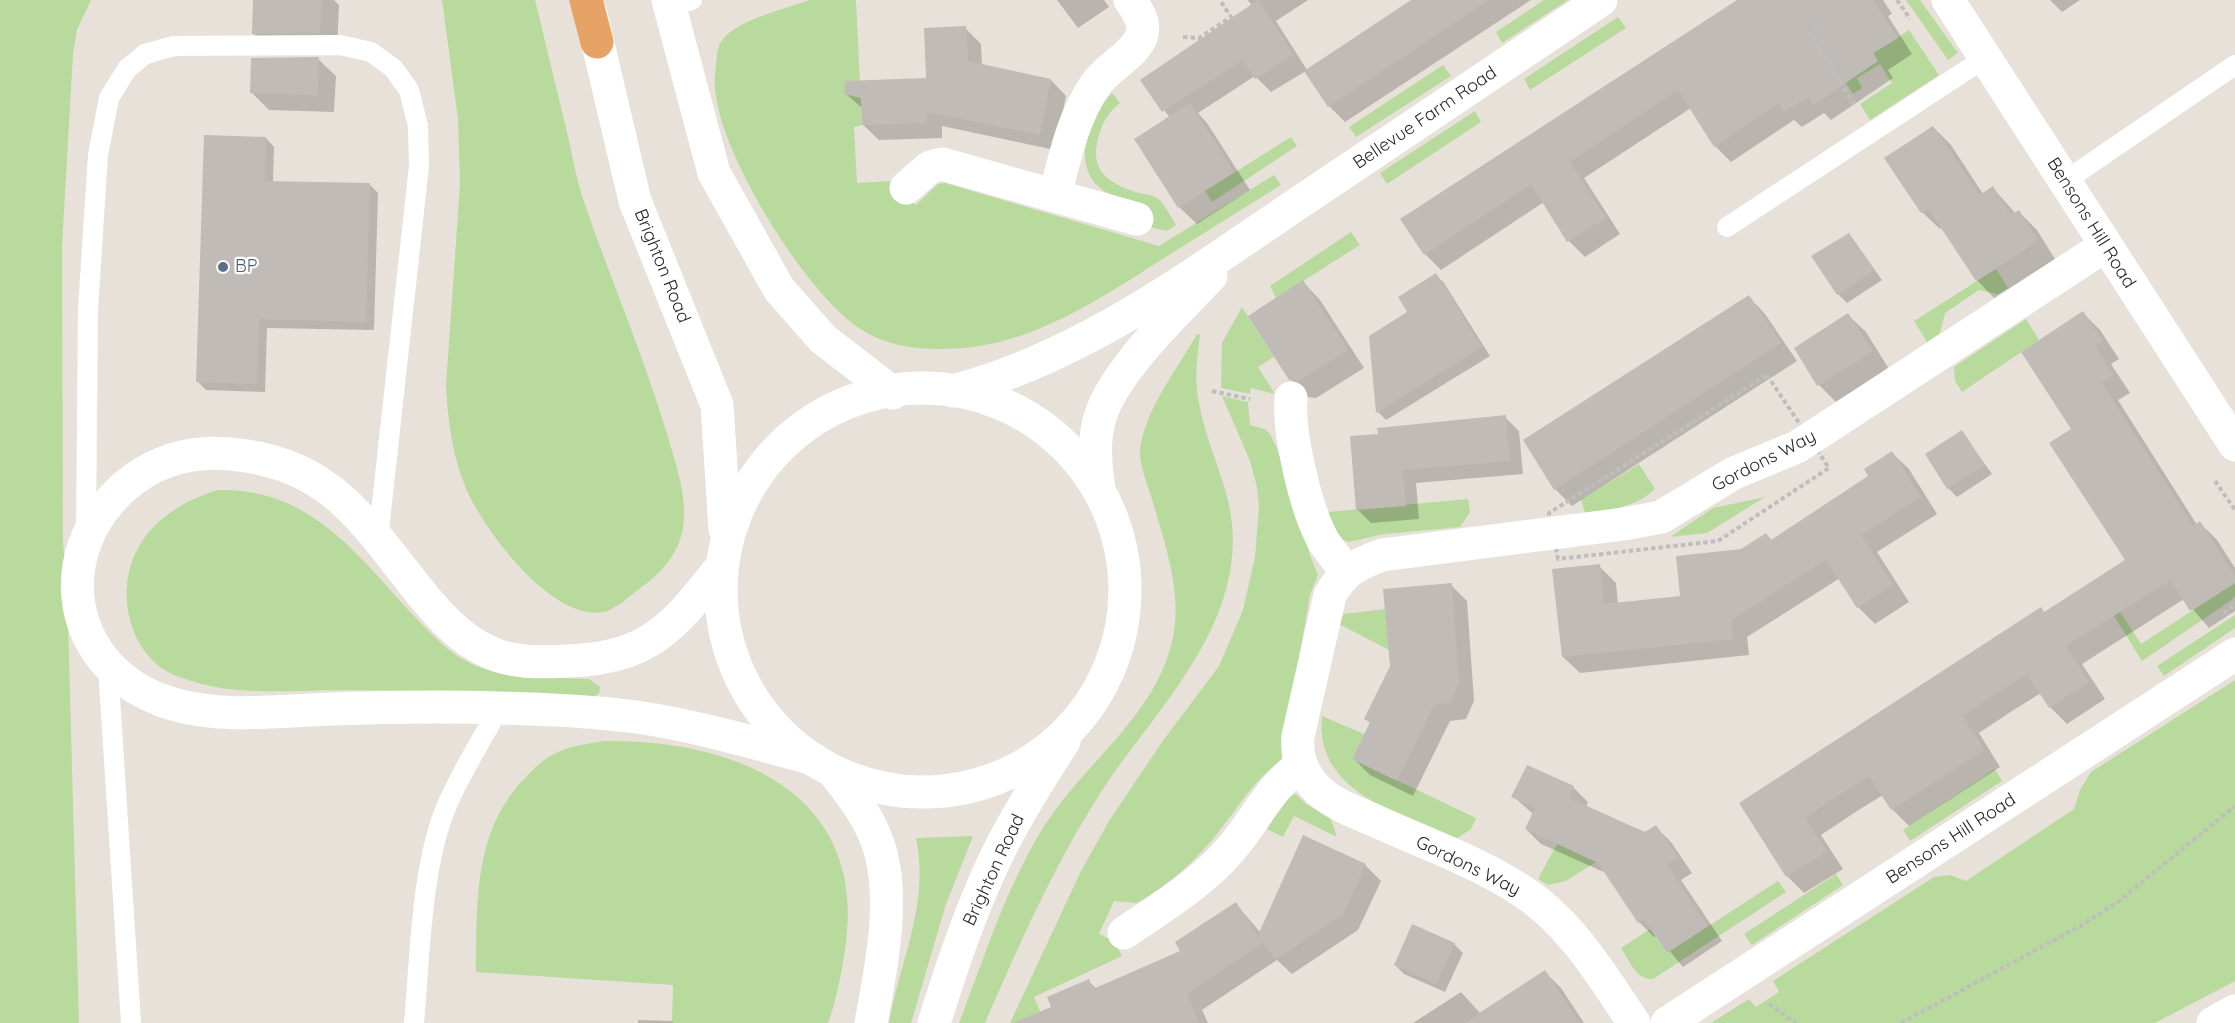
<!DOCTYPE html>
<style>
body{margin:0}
canvas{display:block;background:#e8e1da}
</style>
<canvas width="2235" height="1023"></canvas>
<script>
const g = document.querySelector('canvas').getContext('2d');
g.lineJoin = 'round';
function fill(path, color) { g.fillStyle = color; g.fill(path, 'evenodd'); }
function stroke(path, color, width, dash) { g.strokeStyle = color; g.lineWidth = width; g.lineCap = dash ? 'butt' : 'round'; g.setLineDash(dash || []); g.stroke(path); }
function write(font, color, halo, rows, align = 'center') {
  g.font = font + ' Quicksand,sans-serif'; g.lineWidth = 4.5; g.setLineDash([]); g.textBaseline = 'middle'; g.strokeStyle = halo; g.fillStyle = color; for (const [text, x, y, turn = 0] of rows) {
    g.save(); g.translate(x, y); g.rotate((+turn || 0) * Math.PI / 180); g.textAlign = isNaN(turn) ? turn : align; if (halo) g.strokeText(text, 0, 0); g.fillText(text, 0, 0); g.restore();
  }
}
fill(new Path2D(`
 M 0,0 L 91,0 L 77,30 L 73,54 L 62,246 L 63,539 L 68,620 L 79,1023 L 0,1023 Z
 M 442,0 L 535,0 C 546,44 556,88 567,132 C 572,154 576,177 583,199 C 610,278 644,356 668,437 C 676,465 688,498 683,528 C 678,557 658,576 635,592 C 627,599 617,607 607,611 C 555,627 481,527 465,486 C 452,454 448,421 446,386 L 460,184 L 458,119 Z
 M 809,0 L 856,0 L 862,125 L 854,127 L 857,183 L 891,181 L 916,205 L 938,184 L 945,183 L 1159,246 L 1274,175 L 1281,185 C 1241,210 1201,235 1161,260 C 1101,298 1038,341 964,348 C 929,351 890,349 859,328 C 806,293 724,160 716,96 C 714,86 715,75 716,65 C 717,56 717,46 723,39 C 739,19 786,9 809,0 Z
 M 1544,0 L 1568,0 L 1502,43 L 1496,32 Z
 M 1906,0 L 1920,0 L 1958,53 L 1948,60 Z
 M 1618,17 L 1626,28 L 1530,90 L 1524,79 Z
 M 1909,30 L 1939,75 L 1870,120 L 1860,104 L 1892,83 L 1880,64 L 1857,78 L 1862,88 L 1853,94 L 1818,39 L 1855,65 Z
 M 1443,65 L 1451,76 L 1356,137 L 1349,127 Z
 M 1112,93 L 1120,103 C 1107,113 1100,127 1097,143 C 1091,174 1113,185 1139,193 C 1144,194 1153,195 1157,198 C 1165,203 1171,218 1176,225 L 1167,231 L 1144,226 L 1148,206 C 1135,202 1120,199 1108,193 C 1068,172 1088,117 1112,93 Z
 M 1475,111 L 1481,122 L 1387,184 L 1380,173 Z
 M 1291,137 L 1297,146 L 1212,202 L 1205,191 Z
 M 1351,232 L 1360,245 L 1276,298 L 1270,286 Z
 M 1996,269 L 2008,288 L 1998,294 L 1979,290 L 1945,313 L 1940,333 L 1927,342 L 1914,321 Z
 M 1242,307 L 1274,357 L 1258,367 L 1275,394 L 1251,388 L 1250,394 L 1221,388 L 1222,343 Z
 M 2026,319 L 2039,340 L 1962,392 L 1955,381 L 1954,367 Z
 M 1197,334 L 1200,335 C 1197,358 1194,380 1199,403 C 1210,463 1241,500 1231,566 C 1217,657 1143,725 1096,800 C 1052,870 1018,947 985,1023 L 959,1023 C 986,954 1009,877 1051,816 C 1091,759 1155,713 1172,642 C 1184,595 1164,541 1151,496 C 1146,480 1137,459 1141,443 C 1149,404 1178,368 1197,334 Z
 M 1222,396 L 1248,402 L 1250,425 L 1265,429 L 1270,434 C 1293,479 1298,529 1318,575 L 1310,595 L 1281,762 C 1255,777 1239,807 1220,830 C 1198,859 1169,885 1137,903 L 1114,901 L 1099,934 L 1114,941 L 1122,956 L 1034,997 L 1045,1023 L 1010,1023 L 1081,871 L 1109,821 L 1162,742 L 1219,666 L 1243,610 L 1255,557 L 1259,507 L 1257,487 L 1250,461 Z
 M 1639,464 L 1655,489 C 1636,508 1610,509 1585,513 L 1581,500 Z
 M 217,490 C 311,487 358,556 416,618 C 431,634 448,652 468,662 C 503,680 550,677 589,679 L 600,687 L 599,694 L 593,697 C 512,692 432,691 352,690 C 292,689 234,699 177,676 C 130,658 115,594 136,552 C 152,519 184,501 217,490 Z
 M 1765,497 L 1707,533 L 1670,537 L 1713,508 Z
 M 1468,499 L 1470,512 L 1460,527 L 1384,534 L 1349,542 L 1334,537 L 1328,512 Z
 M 2235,583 L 2235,596 L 2230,601 L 2142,661 L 2114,616 L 2120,612 L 2141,644 Z
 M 1385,609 L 1416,664 L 1339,624 L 1344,614 Z
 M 2235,615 L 2235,628 L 2164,676 L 2157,666 Z
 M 2235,680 L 2235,981 L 2155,1023 L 1711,1023 L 1749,999 L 1756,1007 L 1779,992 L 1773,981 L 1934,877 L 1950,875 L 1966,881 L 2074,809 L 2080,790 L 2091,772 Z
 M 1322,716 L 1364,734 L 1352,759 L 1476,818 L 1471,829 L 1456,839 C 1399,813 1314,792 1322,716 Z
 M 603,741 C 741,739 873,796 844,957 C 840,979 836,1002 828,1023 L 672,1023 L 673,985 L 476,972 C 477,903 473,830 526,777 C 536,766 548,755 563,750 C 575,745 590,744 603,741 Z
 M 1995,769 L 2002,781 L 1910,841 L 1903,830 Z
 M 1296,794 L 1306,804 L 1330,817 L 1337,837 L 1294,816 L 1283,837 L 1263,827 L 1285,799 Z
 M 973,836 L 946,904 L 911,1023 L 889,1023 C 900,960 930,904 916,838 Z
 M 1557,844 L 1613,851 L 1566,881 L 1548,885 L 1538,879 Z
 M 1836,874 L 1843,885 L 1752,945 L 1744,934 Z
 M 1778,881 L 1786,892 L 1653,979 C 1637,981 1629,960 1621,948 L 1650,929 L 1667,953 Z`), '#b8da9c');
fill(new Path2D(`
 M 255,0 L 334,0 L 339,5 L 337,50 L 271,50 L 253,33 Z
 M 1057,0 L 1104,0 L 1109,7 L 1078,28 Z
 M 1248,0 L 1308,0 L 1276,21 L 1307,70 L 1414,0 L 1531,0 L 1345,122 L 1329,106 L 1306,71 L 1271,92 L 1255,76 L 1198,113 L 1207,123 L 1250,190 L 1197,224 L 1179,207 L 1170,118 L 1143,80 L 1252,6 Z
 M 1742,0 L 1883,0 L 1892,14 L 1888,16 L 1912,54 L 1888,70 L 1893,78 L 1831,120 L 1824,113 L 1802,127 L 1794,120 L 1731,162 L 1715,146 L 1691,108 L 1584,178 L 1620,234 L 1585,257 L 1569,241 L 1544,202 L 1441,270 L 1425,254 L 1402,220 Z
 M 2050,0 L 2080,0 L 2062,12 Z
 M 965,28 L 981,44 L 982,66 L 1051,80 L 1066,96 L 1055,150 L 942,126 L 942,138 L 879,140 L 863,125 L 863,109 L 845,93 L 928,79 Z
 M 318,59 L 336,76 L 334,112 L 269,110 L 251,92 Z
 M 1933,127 L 1951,145 L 1983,194 L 1993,188 L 2016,214 L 2019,212 L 2037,230 L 2055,259 L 1994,298 L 1977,280 L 1943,227 L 1940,229 L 1922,212 Z
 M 266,138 L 274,147 L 273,182 L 370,185 L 378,193 L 374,330 L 267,328 L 265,392 L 206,390 L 198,382 Z
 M 1849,234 L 1882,280 L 1847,303 L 1838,294 Z
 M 1436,275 L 1444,283 L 1490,356 L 1386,420 L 1378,412 L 1409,312 Z
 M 1303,282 L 1320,300 L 1364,368 L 1316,398 L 1308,397 L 1290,379 Z
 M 1749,297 L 1765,314 L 1797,361 L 1572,506 L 1555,489 Z
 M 2083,313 L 2100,330 L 2119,359 L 2111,364 L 2130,393 L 2118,400 L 2197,525 L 2200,523 L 2217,540 L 2235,568 L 2235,611 L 2209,628 L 2184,599 L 2082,664 L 2105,699 L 2067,724 L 2050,707 L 2041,693 L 2012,711 L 1979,733 L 2000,767 L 1909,826 L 1892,809 L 1883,795 L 1854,813 L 1821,835 L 1843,869 L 1804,893 L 1787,876 L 1741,804 L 2127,561 L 2073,429 Z
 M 1848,315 L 1866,332 L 1889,369 L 1836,402 L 1819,385 Z
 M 1505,417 L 1519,431 L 1523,474 L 1416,483 L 1419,519 L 1371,523 L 1357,509 L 1380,435 Z
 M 1962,432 L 1992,474 L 1957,497 L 1948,488 Z
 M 1892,453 L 1909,469 L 1937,514 L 1877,552 L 1909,602 L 1875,624 L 1858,607 L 1840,578 L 1747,637 L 1749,655 L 1580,673 L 1563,657 L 1599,566 L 1616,583 L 1618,604 L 1682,597 L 1766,534 L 1772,541 L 1870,476 Z
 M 1451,585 L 1467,601 L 1474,701 L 1466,719 L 1450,721 L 1413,796 L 1370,775 L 1354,759 L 1371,724 L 1366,719 Z
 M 1573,787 L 1588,802 L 1586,807 L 1645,834 L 1656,827 L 1671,842 L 1692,873 L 1681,880 L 1722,941 L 1683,967 L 1657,936 L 1654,937 L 1639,922 L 1608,874 L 1541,844 L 1526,829 L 1533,814 L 1513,796 Z
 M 1365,865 L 1381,881 L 1358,930 L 1292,974 L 1277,960 L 1202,1010 L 1208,1023 L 1060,1023 L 1088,981 L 1097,989 L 1183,952 L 1236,904 L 1260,932 Z
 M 1454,944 L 1463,953 L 1445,992 L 1404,974 L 1395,965 Z
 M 1545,972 L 1561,988 L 1584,1023 L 1413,1023 L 1461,992 L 1481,1014 Z
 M 638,1020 L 672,1021 L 673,1023 L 638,1023 Z`), '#0003');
fill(new Path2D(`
 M 253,0 L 322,0 L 320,33 L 252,34 Z
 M 1258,0 L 1294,55 L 1255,79 L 1243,60 L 1162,112 L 1140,80 Z
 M 1411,0 L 1489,0 L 1328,107 L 1304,71 Z
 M 1737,0 L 1873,0 L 1898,38 L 1873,53 L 1878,61 L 1813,105 L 1809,97 L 1784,112 L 1779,103 L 1714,147 L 1678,90 L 1570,162 L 1606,218 L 1567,242 L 1531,184 L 1424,255 L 1400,219 Z
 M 966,26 L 968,61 L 1051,79 L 1040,135 L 927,112 L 927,123 L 862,125 L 861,98 L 844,94 L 845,81 L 926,78 L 924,28 Z
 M 319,57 L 317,95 L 250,93 L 251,58 Z
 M 1190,103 L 1234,172 L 1178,208 L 1134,139 Z
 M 1933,126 L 1980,195 L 1993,186 L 2011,215 L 2019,210 L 2038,241 L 1976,281 L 1928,208 L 1921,213 L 1884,158 Z
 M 204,135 L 266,137 L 265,181 L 370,183 L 366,322 L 259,319 L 257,384 L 196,382 Z
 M 1849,233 L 1875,270 L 1837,295 L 1811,256 Z
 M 1436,273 L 1482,347 L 1376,413 L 1369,336 L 1407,312 L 1398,297 Z
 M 1303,280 L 1348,350 L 1298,381 L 1289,380 L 1248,316 Z
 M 1749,295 L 1781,343 L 1554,490 L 1523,440 Z
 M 2083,311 L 2103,341 L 2095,346 L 2114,375 L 2102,383 L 2193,526 L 2200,521 L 2235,576 L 2235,583 L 2190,611 L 2170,580 L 2066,646 L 2089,682 L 2049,708 L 2027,674 L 1994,695 L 1963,716 L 1984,750 L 1891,810 L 1869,776 L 1837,796 L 1805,818 L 1827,851 L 1786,877 L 1739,803 L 2041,607 L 2044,612 L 2125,560 L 2049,443 L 2071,429 L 2021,352 Z
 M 1848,313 L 1873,351 L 1817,386 L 1794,348 Z
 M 1506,415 L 1510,461 L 1403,470 L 1406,506 L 1356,510 L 1350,436 L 1378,434 L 1377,428 Z
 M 1962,430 L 1985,465 L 1947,489 L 1925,454 Z
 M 1892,451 L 1921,497 L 1861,535 L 1893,585 L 1857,608 L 1826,560 L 1731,620 L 1733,639 L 1562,657 L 1552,569 L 1600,564 L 1604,604 L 1680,596 L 1676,556 L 1741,549 L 1766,533 L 1771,540 L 1868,476 L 1864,469 Z
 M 1452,583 L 1459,684 L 1450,703 L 1434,705 L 1397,781 L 1352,759 L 1370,722 L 1364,719 L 1390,666 L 1383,589 Z
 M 1527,765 L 1574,786 L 1569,798 L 1645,832 L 1656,825 L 1678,857 L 1667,865 L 1708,926 L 1667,953 L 1644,919 L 1638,923 L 1598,863 L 1525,829 L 1535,808 L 1511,797 Z
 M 1303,835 L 1366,864 L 1343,915 L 1275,960 L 1258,935 Z
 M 1236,902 L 1263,943 L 1187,994 L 1199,1023 L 1013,1023 L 1051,1007 L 1047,997 L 1089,979 L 1093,989 L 1180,951 L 1175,942 Z
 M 1412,924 L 1455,943 L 1436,984 L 1394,965 Z
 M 1545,970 L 1580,1023 L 1464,1023 Z`), '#c1bbb7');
stroke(new Path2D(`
 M 1897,0 L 1910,19
 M 1824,24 L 1809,34 L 1854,104
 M 1183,37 L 1199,38 L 1231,17 L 1220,0
 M 1767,375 L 1829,468 L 1718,541 L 1558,559 L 1549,513 Z
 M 1212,391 L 1250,399
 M 2215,481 L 2235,510
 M 2224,613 L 2235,604
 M 1769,1004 L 1796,1023
 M 1901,1023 L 2082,925 L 2119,901 L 2235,806`), '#bebebe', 4, [4.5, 3]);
stroke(new Path2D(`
 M 669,6 L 692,0
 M 2065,181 L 2235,65
 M 1727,227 L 1985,58
 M 86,531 L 88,309 L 98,155 L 109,98 L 127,69 L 145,54 L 174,46 L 340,45 L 371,52 L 393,68 L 409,90 L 418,126 L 419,166 L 378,539
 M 108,667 L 131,1023
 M 414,1023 C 420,957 421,866 447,805 C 461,772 482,740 499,708`), '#fff', 20);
stroke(new Path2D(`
 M 1948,0 L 2235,445
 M 906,188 L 930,167 L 942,164 L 1137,219
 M 1055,195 C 1065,157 1073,117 1096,84 C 1107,67 1137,54 1142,34 C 1145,21 1137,10 1130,0
 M 1291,398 C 1288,433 1306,511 1324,542 C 1331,552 1339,562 1346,572
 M 717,572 C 671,630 648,657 570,661 C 543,662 514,664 489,652 C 459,639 436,612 416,587 C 360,516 327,462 230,454 C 190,450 153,461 123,488 C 50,554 66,664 161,700 C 213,720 278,711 332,709 C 387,707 442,706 497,708 C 544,709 591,711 637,717 C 697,726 755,743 813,759
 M 1124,933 C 1160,908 1201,884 1230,850 C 1255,822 1269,787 1301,765
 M 1634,1023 C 1601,974 1570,921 1519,889 C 1475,861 1424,843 1378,822 C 1358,813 1334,805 1318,790 C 1303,775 1296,757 1298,736 L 1330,595 C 1343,572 1357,564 1382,555 L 1624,524 L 1661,517 L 1734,473 L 1797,447 L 2105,246
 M 1667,1023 L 2235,654
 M 2213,1023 L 2235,1011`), '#fff', 33);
stroke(new Path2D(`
 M 668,0 L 714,173 L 779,289 L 823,339 L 893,393
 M 591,14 L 635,201 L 717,405 L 725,529
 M721 590a202 202 0 1 1 404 0a202 202 0 1 1-404 0Z
 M 953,391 C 1083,357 1193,274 1303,200 C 1402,133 1502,67 1601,0
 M 1099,490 C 1096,467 1093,444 1099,421 C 1111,373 1177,312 1211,276
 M 833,771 C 850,793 867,814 877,841 C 897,894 881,969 871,1023
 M 934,1023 C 953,963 973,903 1001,847 C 1020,810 1042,775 1064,741`), '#fff', 33);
stroke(new Path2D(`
 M 586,0 L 597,42`), '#e6a365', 33);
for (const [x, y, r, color] of [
 [223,267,6,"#5c6f8a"]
]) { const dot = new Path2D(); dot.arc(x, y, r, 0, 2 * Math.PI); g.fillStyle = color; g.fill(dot); stroke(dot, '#fff', 2); }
write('18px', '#272727', '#fff', [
 ["Bellevue Farm Road",1425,118,-34],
 ["Bensons Hill Road",2091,223,58],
 ["Brighton Road",662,266,68],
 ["Gordons Way",1764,461,-27],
 ["Bensons Hill Road",1951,839,-33],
 ["Gordons Way",1468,866,26],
 ["Brighton Road",994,870,-65]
]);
write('18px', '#4e5e75', '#fff', [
 ["BP",235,267]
], 'left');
</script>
